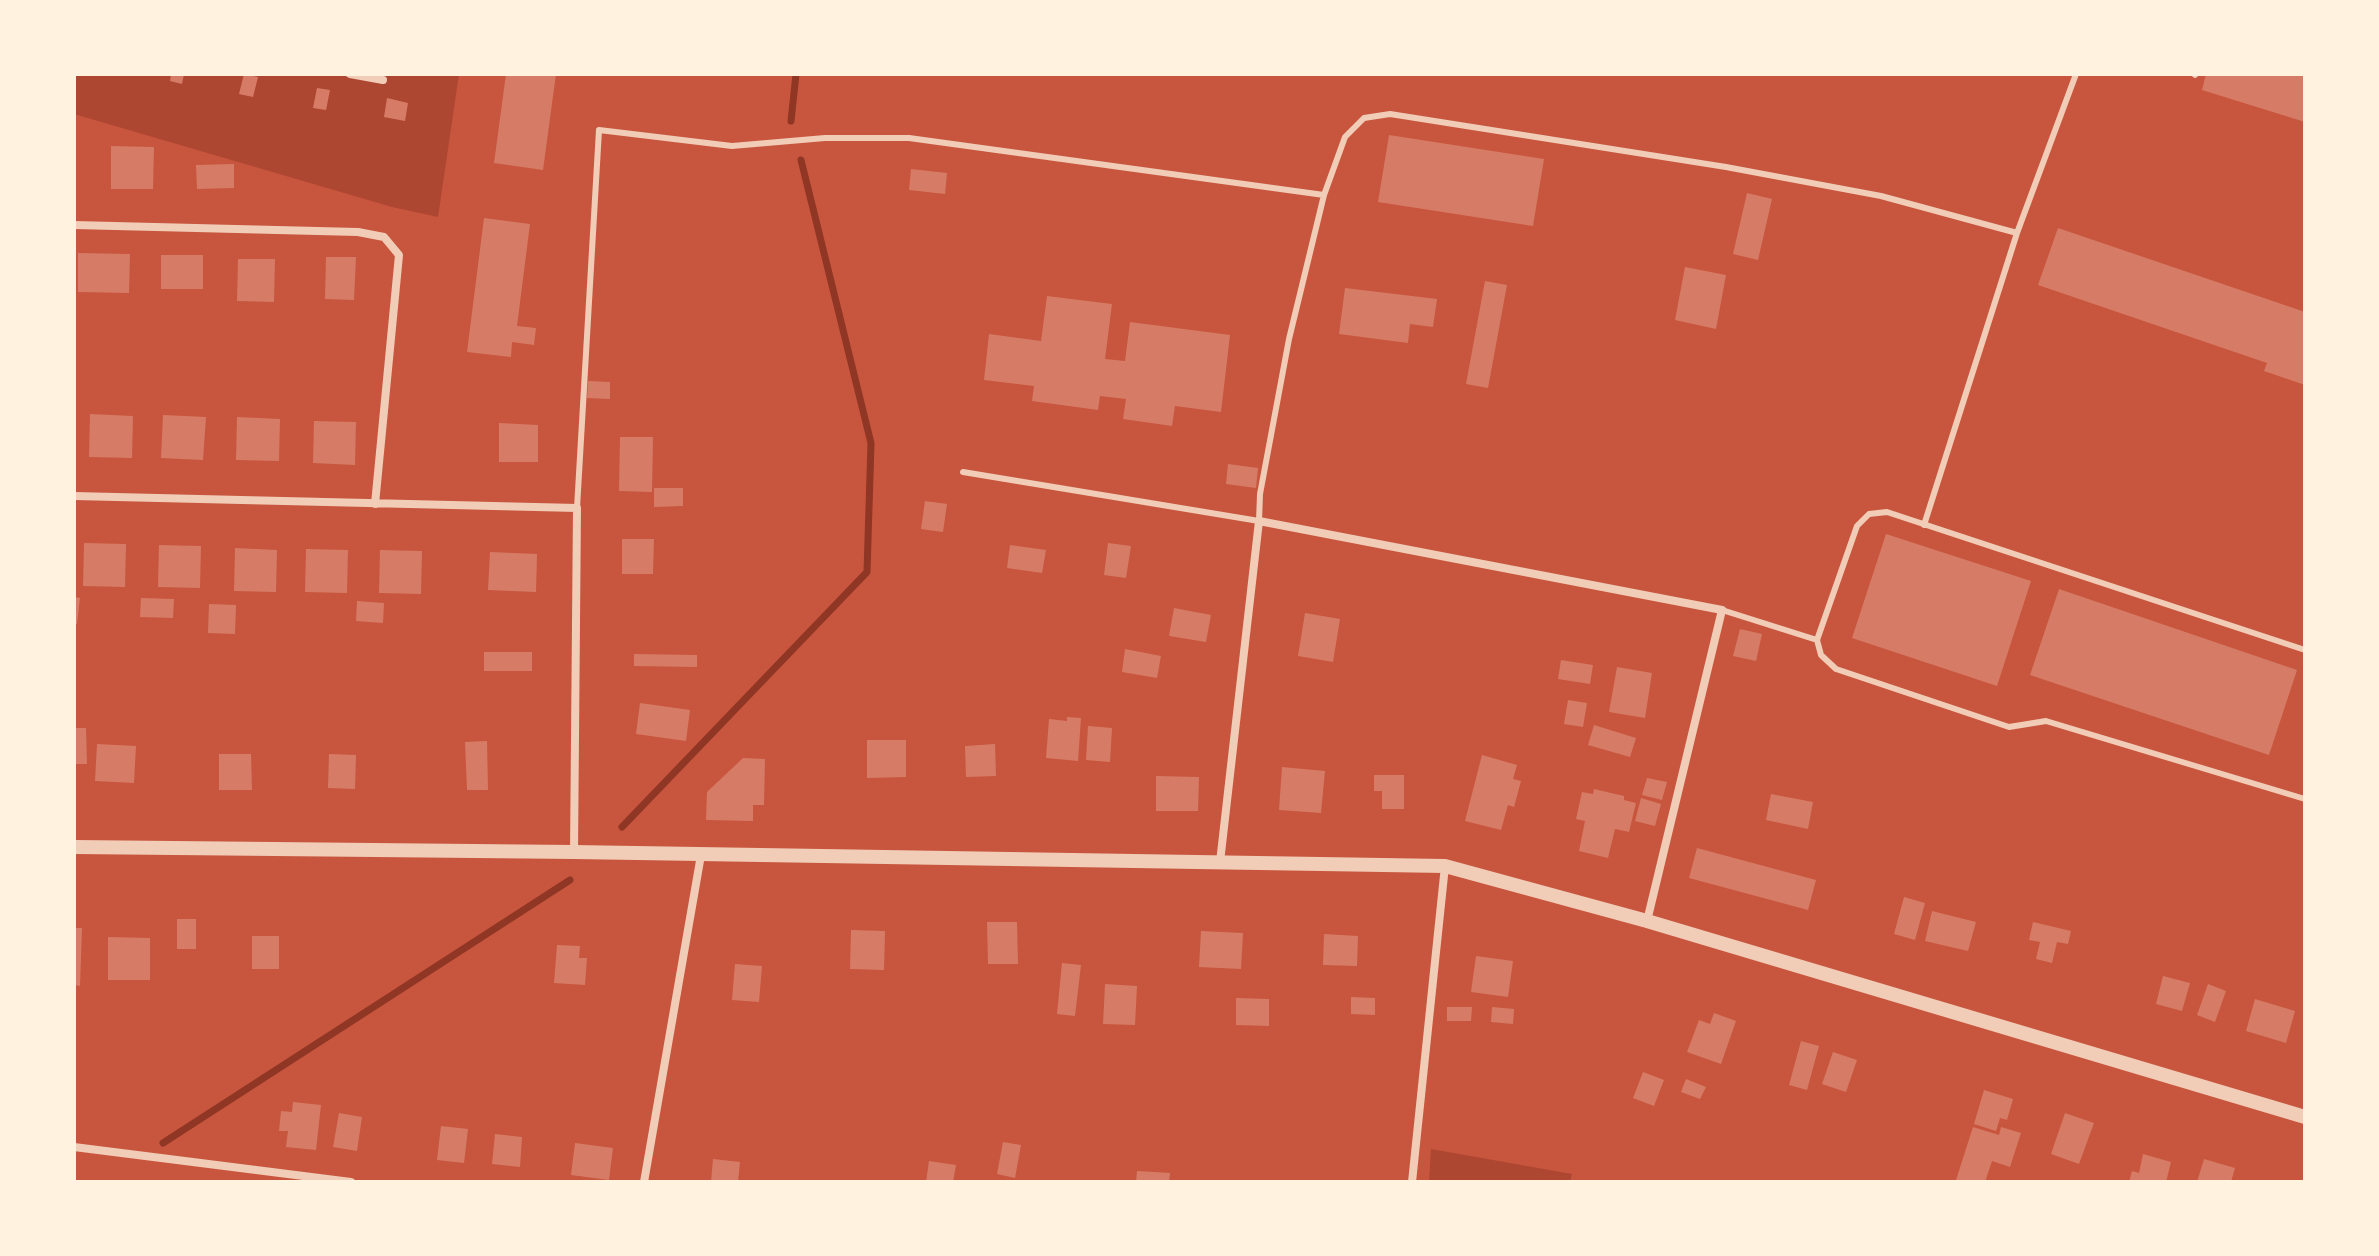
<!DOCTYPE html>
<style>
body{margin:0}
#map{position:relative;width:2379px;height:1256px;overflow:hidden;background:#c8553d;font-family:"Exo 2",sans-serif}
canvas{display:block}
.frame{position:absolute;inset:0;border:76px solid #fff3e0;pointer-events:none}
</style>
<div id="map">
<canvas width="2379" height="1256"></canvas>
<div class="frame"></div>
</div>
<script>
const g = document.querySelector('canvas').getContext('2d');
g.lineJoin = 'round';
function fill(path, color) { g.fillStyle = color; g.fill(path, 'evenodd'); }
function stroke(path, color, width, dash) { g.strokeStyle = color; g.lineWidth = width; g.lineCap = dash ? 'butt' : 'round'; g.setLineDash(dash || []); g.stroke(path); }
fill(new Path2D(`
 M 74,74 L 459,74 L 438,217 L 392,207 L 74,114 Z
 M 1431,1149 L 1572,1174 L 1570,1182 L 1429,1182 Z`), '#ae4732');
stroke(new Path2D(`
 M 791,121 L 796,74
 M 622,827 L 867,572 L 871,443 L 801,160
 M 163,1143 L 570,880`), '#8f3625', 7);
fill(new Path2D(`
 M 171,74 L 184,74 L 182,84 L 170,81 Z
 M 244,74 L 258,77 L 253,97 L 239,94 Z
 M 506,74 L 556,74 L 543,170 L 494,163 Z
 M 2206,74 L 2305,74 L 2305,122 L 2202,90 Z
 M 317,88 L 330,90 L 326,110 L 313,108 Z
 M 387,98 L 408,103 L 405,121 L 384,117 Z
 M 1389,135 L 1544,159 L 1533,226 L 1378,202 Z
 M 111,146 L 154,147 L 153,189 L 111,189 Z
 M 234,164 L 234,188 L 197,189 L 196,165 Z
 M 911,169 L 947,173 L 945,194 L 909,190 Z
 M 1747,193 L 1772,199 L 1758,260 L 1733,254 Z
 M 484,218 L 530,224 L 517,326 L 536,328 L 534,345 L 512,342 L 511,357 L 467,352 Z
 M 2058,228 L 2305,312 L 2305,385 L 2264,371 L 2267,363 L 2038,285 Z
 M 78,253 L 130,254 L 129,293 L 78,292 Z
 M 161,255 L 203,255 L 203,289 L 161,289 Z
 M 326,257 L 356,257 L 354,300 L 325,299 Z
 M 238,259 L 275,259 L 274,302 L 237,301 Z
 M 1685,267 L 1726,275 L 1716,329 L 1675,320 Z
 M 1485,281 L 1507,285 L 1488,388 L 1466,384 Z
 M 1345,288 L 1437,299 L 1433,327 L 1410,324 L 1408,343 L 1339,334 Z
 M 1047,296 L 1112,304 L 1105,359 L 1125,361 L 1130,322 L 1230,335 L 1221,412 L 1175,406 L 1172,426 L 1123,419 L 1126,399 L 1100,396 L 1098,410 L 1032,401 L 1034,386 L 984,380 L 989,334 L 1041,341 Z
 M 588,381 L 610,382 L 610,399 L 587,398 Z
 M 90,414 L 133,416 L 132,458 L 89,457 Z
 M 163,415 L 206,417 L 203,460 L 161,458 Z
 M 237,417 L 280,419 L 279,461 L 236,460 Z
 M 314,421 L 356,422 L 355,465 L 313,463 Z
 M 499,423 L 538,425 L 538,462 L 499,462 Z
 M 620,437 L 653,437 L 652,492 L 619,491 Z
 M 1228,464 L 1258,468 L 1256,488 L 1226,484 Z
 M 654,488 L 683,488 L 683,506 L 654,507 Z
 M 925,501 L 947,504 L 943,532 L 921,529 Z
 M 1886,534 L 2031,581 L 1997,686 L 1852,638 Z
 M 622,539 L 654,539 L 653,574 L 622,574 Z
 M 84,543 L 126,544 L 125,587 L 83,586 Z
 M 1108,543 L 1131,546 L 1126,578 L 1104,575 Z
 M 159,545 L 201,546 L 200,588 L 158,587 Z
 M 1010,545 L 1046,550 L 1042,573 L 1007,568 Z
 M 235,548 L 277,550 L 276,592 L 234,591 Z
 M 306,549 L 348,550 L 347,593 L 305,592 Z
 M 380,550 L 422,551 L 421,594 L 379,593 Z
 M 490,552 L 537,554 L 536,592 L 488,590 Z
 M 2059,589 L 2297,670 L 2269,755 L 2030,675 Z
 M 74,597 L 80,598 L 77,624 L 74,624 Z
 M 141,598 L 174,599 L 173,618 L 140,617 Z
 M 357,601 L 384,603 L 383,623 L 356,621 Z
 M 209,604 L 236,605 L 235,634 L 208,633 Z
 M 1174,608 L 1211,615 L 1206,642 L 1169,636 Z
 M 1305,613 L 1340,619 L 1333,662 L 1298,656 Z
 M 1740,629 L 1762,634 L 1756,661 L 1733,656 Z
 M 1125,649 L 1161,656 L 1157,678 L 1122,672 Z
 M 484,652 L 532,652 L 532,671 L 484,671 Z
 M 634,654 L 697,655 L 697,667 L 634,666 Z
 M 1561,660 L 1593,665 L 1590,684 L 1558,679 Z
 M 1617,667 L 1652,673 L 1645,718 L 1609,712 Z
 M 1568,700 L 1587,703 L 1583,727 L 1564,724 Z
 M 640,703 L 690,710 L 686,741 L 636,734 Z
 M 1067,717 L 1081,718 L 1078,761 L 1046,758 L 1049,719 L 1067,721 Z
 M 1594,725 L 1636,738 L 1630,757 L 1588,745 Z
 M 1088,726 L 1112,728 L 1110,762 L 1086,760 Z
 M 74,728 L 86,728 L 87,764 L 74,764 Z
 M 867,740 L 906,740 L 906,777 L 867,778 Z
 M 487,741 L 488,790 L 467,790 L 465,742 Z
 M 97,744 L 136,746 L 134,783 L 95,781 Z
 M 995,744 L 996,776 L 966,777 L 965,746 Z
 M 219,754 L 251,754 L 252,790 L 219,790 Z
 M 329,754 L 356,755 L 355,789 L 328,788 Z
 M 1482,755 L 1517,765 L 1513,779 L 1521,781 L 1514,807 L 1508,805 L 1501,830 L 1465,821 Z
 M 743,758 L 765,759 L 764,805 L 753,805 L 753,821 L 706,820 L 707,792 Z
 M 1282,767 L 1325,771 L 1321,813 L 1279,810 Z
 M 1374,775 L 1404,775 L 1404,809 L 1382,809 L 1382,791 L 1374,791 Z
 M 1156,776 L 1199,777 L 1198,811 L 1156,811 Z
 M 1647,778 L 1667,782 L 1662,800 L 1642,795 Z
 M 1594,789 L 1624,796 L 1624,800 L 1636,803 L 1629,832 L 1615,829 L 1608,858 L 1579,851 L 1585,821 L 1576,819 L 1582,792 L 1593,794 Z
 M 1771,794 L 1813,802 L 1808,829 L 1766,820 Z
 M 1641,798 L 1661,804 L 1655,826 L 1635,821 Z
 M 1697,848 L 1816,880 L 1808,910 L 1689,878 Z
 M 1904,897 L 1925,903 L 1915,940 L 1894,934 Z
 M 1932,911 L 1976,922 L 1968,951 L 1925,941 Z
 M 177,919 L 196,919 L 196,949 L 177,949 Z
 M 987,922 L 1017,922 L 1018,964 L 988,964 Z
 M 2033,922 L 2071,931 L 2068,944 L 2057,942 L 2052,963 L 2036,959 L 2040,942 L 2029,940 Z
 M 74,928 L 82,928 L 80,986 L 74,985 Z
 M 851,930 L 885,931 L 884,970 L 850,969 Z
 M 1201,931 L 1243,933 L 1241,969 L 1199,967 Z
 M 1324,934 L 1358,936 L 1357,966 L 1323,965 Z
 M 252,936 L 279,936 L 279,969 L 252,969 Z
 M 108,937 L 150,938 L 150,980 L 108,980 Z
 M 557,945 L 580,946 L 579,958 L 587,958 L 585,985 L 554,983 Z
 M 1476,956 L 1513,961 L 1508,997 L 1471,992 Z
 M 1062,963 L 1081,965 L 1075,1016 L 1057,1014 Z
 M 735,964 L 762,966 L 759,1002 L 732,1000 Z
 M 2163,976 L 2190,983 L 2182,1011 L 2156,1004 Z
 M 1105,984 L 1137,986 L 1135,1025 L 1103,1024 Z
 M 2208,984 L 2226,991 L 2215,1022 L 2197,1015 Z
 M 1351,997 L 1375,998 L 1375,1015 L 1351,1014 Z
 M 1236,998 L 1269,999 L 1269,1026 L 1236,1025 Z
 M 2255,999 L 2295,1011 L 2286,1043 L 2246,1031 Z
 M 1447,1007 L 1472,1007 L 1471,1021 L 1447,1021 Z
 M 1492,1007 L 1514,1009 L 1513,1024 L 1491,1022 Z
 M 1714,1013 L 1736,1021 L 1721,1064 L 1687,1052 L 1699,1020 L 1710,1024 Z
 M 1801,1041 L 1819,1046 L 1807,1090 L 1789,1085 Z
 M 1833,1052 L 1857,1060 L 1846,1092 L 1822,1084 Z
 M 1643,1072 L 1664,1080 L 1654,1106 L 1633,1098 Z
 M 1686,1079 L 1706,1087 L 1700,1099 L 1681,1092 Z
 M 1984,1090 L 2013,1099 L 2007,1120 L 2000,1118 L 1996,1131 L 1974,1124 Z
 M 293,1102 L 321,1105 L 316,1150 L 286,1147 L 288,1131 L 279,1131 L 281,1111 L 292,1112 Z
 M 339,1113 L 362,1117 L 357,1151 L 333,1147 Z
 M 2065,1113 L 2094,1123 L 2079,1164 L 2051,1154 Z
 M 441,1126 L 468,1129 L 464,1163 L 437,1160 Z
 M 1973,1127 L 1999,1135 L 2001,1127 L 2021,1133 L 2010,1167 L 1992,1161 L 1985,1182 L 1956,1180 Z
 M 495,1134 L 522,1137 L 520,1167 L 492,1164 Z
 M 1003,1142 L 1021,1145 L 1015,1178 L 997,1174 Z
 M 575,1143 L 613,1148 L 609,1180 L 571,1175 Z
 M 2143,1154 L 2171,1162 L 2166,1182 L 2129,1182 L 2132,1171 L 2139,1173 Z
 M 713,1159 L 740,1162 L 738,1182 L 711,1182 Z
 M 2204,1159 L 2235,1168 L 2231,1182 L 2197,1182 Z
 M 929,1161 L 956,1165 L 953,1182 L 926,1182 Z
 M 1137,1171 L 1170,1173 L 1169,1182 L 1136,1182 Z`), '#d67c66');
stroke(new Path2D(`
 M 2194,74 L 2195,75
 M 963,472 L 1259,521 L 1260,494 L 1289,339 L 1324,195 L 1345,137 L 1364,118 L 1390,114 L 1726,167 L 1881,196 L 2017,233
 M 577,508 L 599,130 L 732,146 L 825,138 L 909,138 L 1324,195
 M 1924,525 L 2017,233 L 2076,74
 M 1722,610 L 1817,640
 M 2305,650 L 1887,512 L 1869,514 L 1857,526 L 1817,640 L 1821,655 L 1836,669 L 2009,727 L 2046,721 L 2305,799`), '#f1ccb7', 6);
stroke(new Path2D(`
 M 350,74 L 383,80
 M 74,225 L 358,232 L 384,237 L 399,255 L 375,504
 M 74,496 L 577,508 L 574,852
 M 1220,862 L 1259,521 L 1722,610 L 1647,921
 M 74,1147 L 351,1182
 M 644,1182 L 701,855
 M 1412,1182 L 1445,866`), '#f1ccb7', 8);
stroke(new Path2D(`
 M 74,847 L 574,852 L 1445,866 L 1647,921 L 2305,1117`), '#f1ccb7', 14);
</script>
